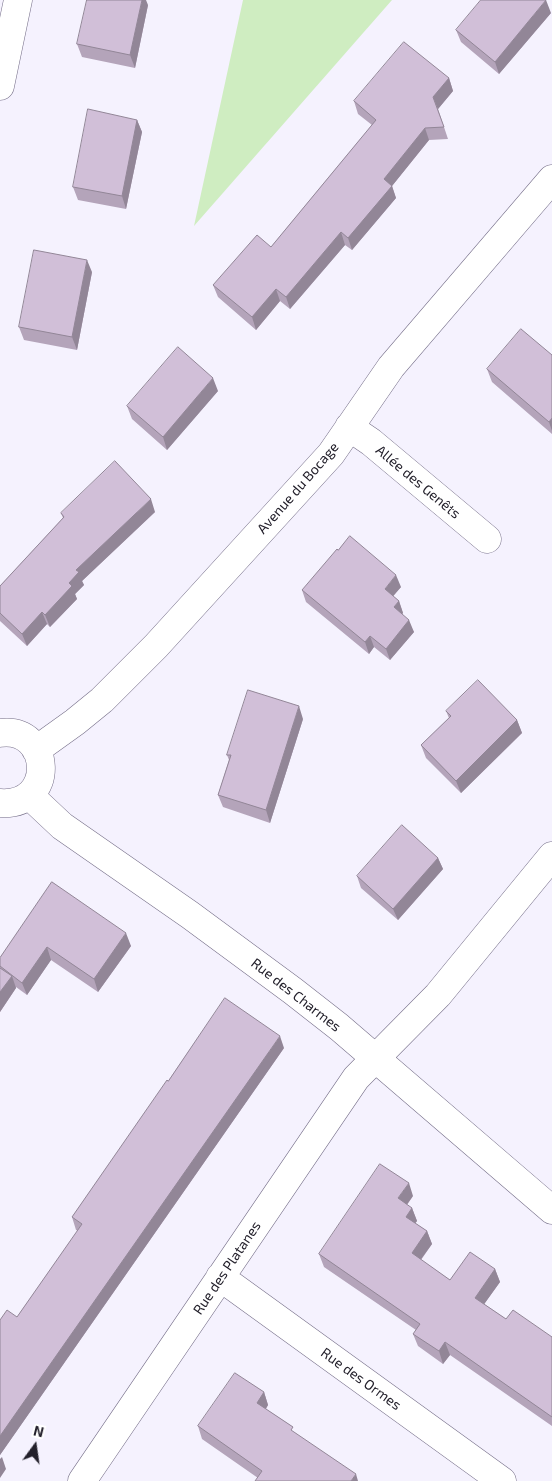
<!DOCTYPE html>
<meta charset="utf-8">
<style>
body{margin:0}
#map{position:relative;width:552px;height:1481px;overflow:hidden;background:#f5f2fe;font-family:"Exo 2",sans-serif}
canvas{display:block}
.north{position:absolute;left:10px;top:1421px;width:50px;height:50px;-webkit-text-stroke:4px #fff;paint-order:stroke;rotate:14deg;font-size:14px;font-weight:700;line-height:20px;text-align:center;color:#23202b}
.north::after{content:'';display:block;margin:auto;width:18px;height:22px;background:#23202b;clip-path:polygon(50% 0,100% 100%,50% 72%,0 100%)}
</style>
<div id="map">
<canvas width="552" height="1481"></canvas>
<div class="north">N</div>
</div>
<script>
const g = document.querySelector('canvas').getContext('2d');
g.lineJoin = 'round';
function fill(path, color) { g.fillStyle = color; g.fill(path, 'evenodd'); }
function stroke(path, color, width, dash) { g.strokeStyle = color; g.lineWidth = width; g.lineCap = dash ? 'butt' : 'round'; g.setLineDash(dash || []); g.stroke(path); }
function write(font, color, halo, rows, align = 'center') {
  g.font = font + ' "Exo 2",sans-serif'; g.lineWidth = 4; g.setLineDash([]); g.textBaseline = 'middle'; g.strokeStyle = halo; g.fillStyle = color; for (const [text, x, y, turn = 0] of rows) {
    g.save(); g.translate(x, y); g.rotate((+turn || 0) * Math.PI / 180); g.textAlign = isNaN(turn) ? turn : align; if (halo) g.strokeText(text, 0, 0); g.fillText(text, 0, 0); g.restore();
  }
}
fill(new Path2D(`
 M 243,0 L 392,0 L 194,226 Z`), '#cfedc1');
const minor = new Path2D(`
 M 0,86 L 18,0
 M 349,427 L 371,442 L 487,539
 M 0,733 C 52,726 57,807 0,803
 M 36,750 L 75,722 L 102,700 L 156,646 L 331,454 L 391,367 L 552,179
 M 29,795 L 62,826 L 190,915 L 293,991 L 339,1027 L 552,1210
 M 220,1277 L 502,1481
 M 82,1481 L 356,1078 L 438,995 L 552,856`);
stroke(minor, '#756e88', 29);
stroke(minor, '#fff', 28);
fill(new Path2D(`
 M 148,5 L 135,68 L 82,57 L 77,44 Z
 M 551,13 L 499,74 L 461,42 L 456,30 Z
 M 449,78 L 453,91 L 438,109 L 448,139 L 429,140 L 392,186 L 396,198 L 352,250 L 345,245 L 290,309 L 280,301 L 256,330 L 218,297 L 213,285 L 271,247 L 372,125 L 358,114 L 354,101 Z
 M 137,120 L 142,132 L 126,209 L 78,200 L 73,187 Z
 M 92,272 L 77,350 L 24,340 L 19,327 Z
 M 552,355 L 552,434 L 492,382 L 487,369 Z
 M 218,391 L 167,450 L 132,419 L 127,406 Z
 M 155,512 L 82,581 L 84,585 L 75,594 L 77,599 L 50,627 L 47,624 L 27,646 L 0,621 L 0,586 L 63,518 L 61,513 Z
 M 401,587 L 393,596 L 399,601 L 403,613 L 402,614 L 414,632 L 390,660 L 374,647 L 369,654 L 306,602 L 302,590 Z
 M 446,711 L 517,720 L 522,733 L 461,793 L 426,758 L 421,745 L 449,718 Z
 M 303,719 L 270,823 L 223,807 L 218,795 L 229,760 L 227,755 Z
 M 438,858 L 443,869 L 398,920 L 361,888 L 357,876 Z
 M 52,882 L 131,946 L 98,992 L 51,960 L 27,995 L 16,987 L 16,988 L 0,1012 L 0,958 Z
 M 284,1048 L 0,1455 L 0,1320 L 17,1317 L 78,1231 L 76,1230 L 72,1217 L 168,1081 Z
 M 413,1196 L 407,1205 L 412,1208 L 417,1221 L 415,1223 L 427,1231 L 432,1244 L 421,1260 L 450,1280 L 495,1269 L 500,1282 L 484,1304 L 506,1319 L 552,1337 L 552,1426 L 450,1355 L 443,1364 L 418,1346 L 413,1334 L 416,1330 L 324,1267 L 319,1254 Z
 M 264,1392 L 268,1405 L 266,1409 L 293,1427 L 258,1478 L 202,1439 L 198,1426 Z`), '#b4a4ba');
fill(new Path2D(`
 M 142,0 L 146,0 L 148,5 L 135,68 L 130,55 Z
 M 546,0 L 551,13 L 499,74 L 495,62 Z
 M 449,78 L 453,91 L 438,109 L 433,97 Z
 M 137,120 L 142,132 L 126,209 L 122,196 Z
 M 425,128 L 429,140 L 392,186 L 396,198 L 352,250 L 348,238 L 384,179 Z
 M 341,232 L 345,245 L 290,309 L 286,297 Z
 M 87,260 L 92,272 L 77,350 L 72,337 Z
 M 276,289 L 280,301 L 256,330 L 252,317 Z
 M 213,378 L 218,391 L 167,450 L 163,437 Z
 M 552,418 L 552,431 L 549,422 Z
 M 151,499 L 155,512 L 82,581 L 84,585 L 75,594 L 77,599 L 50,627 L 45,615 L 69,583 L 76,570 Z
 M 396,575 L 401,587 L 389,601 L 385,589 Z
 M 399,601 L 403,613 L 398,619 L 394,607 Z
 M 42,612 L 47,624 L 27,646 L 22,634 Z
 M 409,620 L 414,632 L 390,660 L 386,649 Z
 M 370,636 L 374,647 L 369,654 L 365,642 Z
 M 299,706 L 303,719 L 270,823 L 266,810 Z
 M 517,720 L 522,733 L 461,793 L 456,781 Z
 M 438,858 L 443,869 L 398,920 L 393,909 Z
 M 126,933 L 131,946 L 98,992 L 94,979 Z
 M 47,947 L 51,960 L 27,995 L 22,983 Z
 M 12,976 L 16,988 L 0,1012 L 0,992 Z
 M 280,1036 L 284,1048 L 0,1455 L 0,1436 Z
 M 409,1183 L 413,1196 L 402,1211 L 398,1198 Z
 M 412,1208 L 417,1221 L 410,1230 L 406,1217 Z
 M 427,1231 L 432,1244 L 416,1266 L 412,1253 Z
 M 495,1269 L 500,1282 L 480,1310 L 475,1298 Z
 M 445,1342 L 450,1355 L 443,1364 L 439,1351 Z
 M 264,1392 L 268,1405 L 261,1416 L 257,1403 Z
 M 2,1457 L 6,1469 L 0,1478 L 0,1459 Z
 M 356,1474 L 358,1481 L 351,1481 Z`), '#928697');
const building = new Path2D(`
 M 87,0 L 142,0 L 130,55 L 77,44 Z
 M 481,0 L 546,0 L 495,62 L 456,30 Z
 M 404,42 L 449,78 L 433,97 L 444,127 L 425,128 L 384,179 L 392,186 L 348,238 L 341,232 L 286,297 L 276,289 L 252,317 L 213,285 L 257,235 L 271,247 L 376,120 L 354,101 Z
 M 88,109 L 137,120 L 122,196 L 73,187 Z
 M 34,250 L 87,260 L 72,337 L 19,327 Z
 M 521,329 L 552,355 L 552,418 L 549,422 L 487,369 Z
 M 178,347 L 213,378 L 163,437 L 127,406 Z
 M 115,461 L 151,499 L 76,570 L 79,572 L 69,583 L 72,586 L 45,615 L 42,612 L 22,634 L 0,613 L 0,586 L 64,517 L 61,513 Z
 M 350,536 L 396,575 L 385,589 L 399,601 L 394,607 L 409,620 L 386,649 L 370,636 L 365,642 L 302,590 L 337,549 L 338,550 Z
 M 478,680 L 517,720 L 456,781 L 421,745 L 451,716 L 446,711 Z
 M 248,690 L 299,706 L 266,810 L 218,795 L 231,755 L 227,755 Z
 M 402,825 L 438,858 L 393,909 L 357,876 Z
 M 52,882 L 126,933 L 94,979 L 47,947 L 22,983 L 0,966 L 0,958 Z
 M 0,968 L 12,976 L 0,992 Z
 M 225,998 L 280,1036 L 0,1436 L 0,1320 L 7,1310 L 17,1317 L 82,1224 L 72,1217 L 167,1080 L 168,1081 Z
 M 380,1164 L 409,1183 L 398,1198 L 412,1208 L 406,1217 L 427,1231 L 412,1253 L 450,1280 L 470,1252 L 495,1269 L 475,1298 L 506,1319 L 513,1310 L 552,1337 L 552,1417 L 445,1342 L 439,1351 L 413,1334 L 420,1324 L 319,1254 Z
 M 235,1373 L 264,1392 L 257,1403 L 293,1427 L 291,1430 L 356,1474 L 351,1481 L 255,1481 L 262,1471 L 198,1426 Z`);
fill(building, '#d1bfd8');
stroke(building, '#928697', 1);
write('14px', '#23202b', '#fff', [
 ["Allée des Genêts",418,482,40],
 ["Avenue du Bocage",298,488,-49],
 ["Rue des Charmes",296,995,38],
 ["Rue des Platanes",227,1268,-56],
 ["Rue des Ormes",361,1379,36]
]);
</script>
